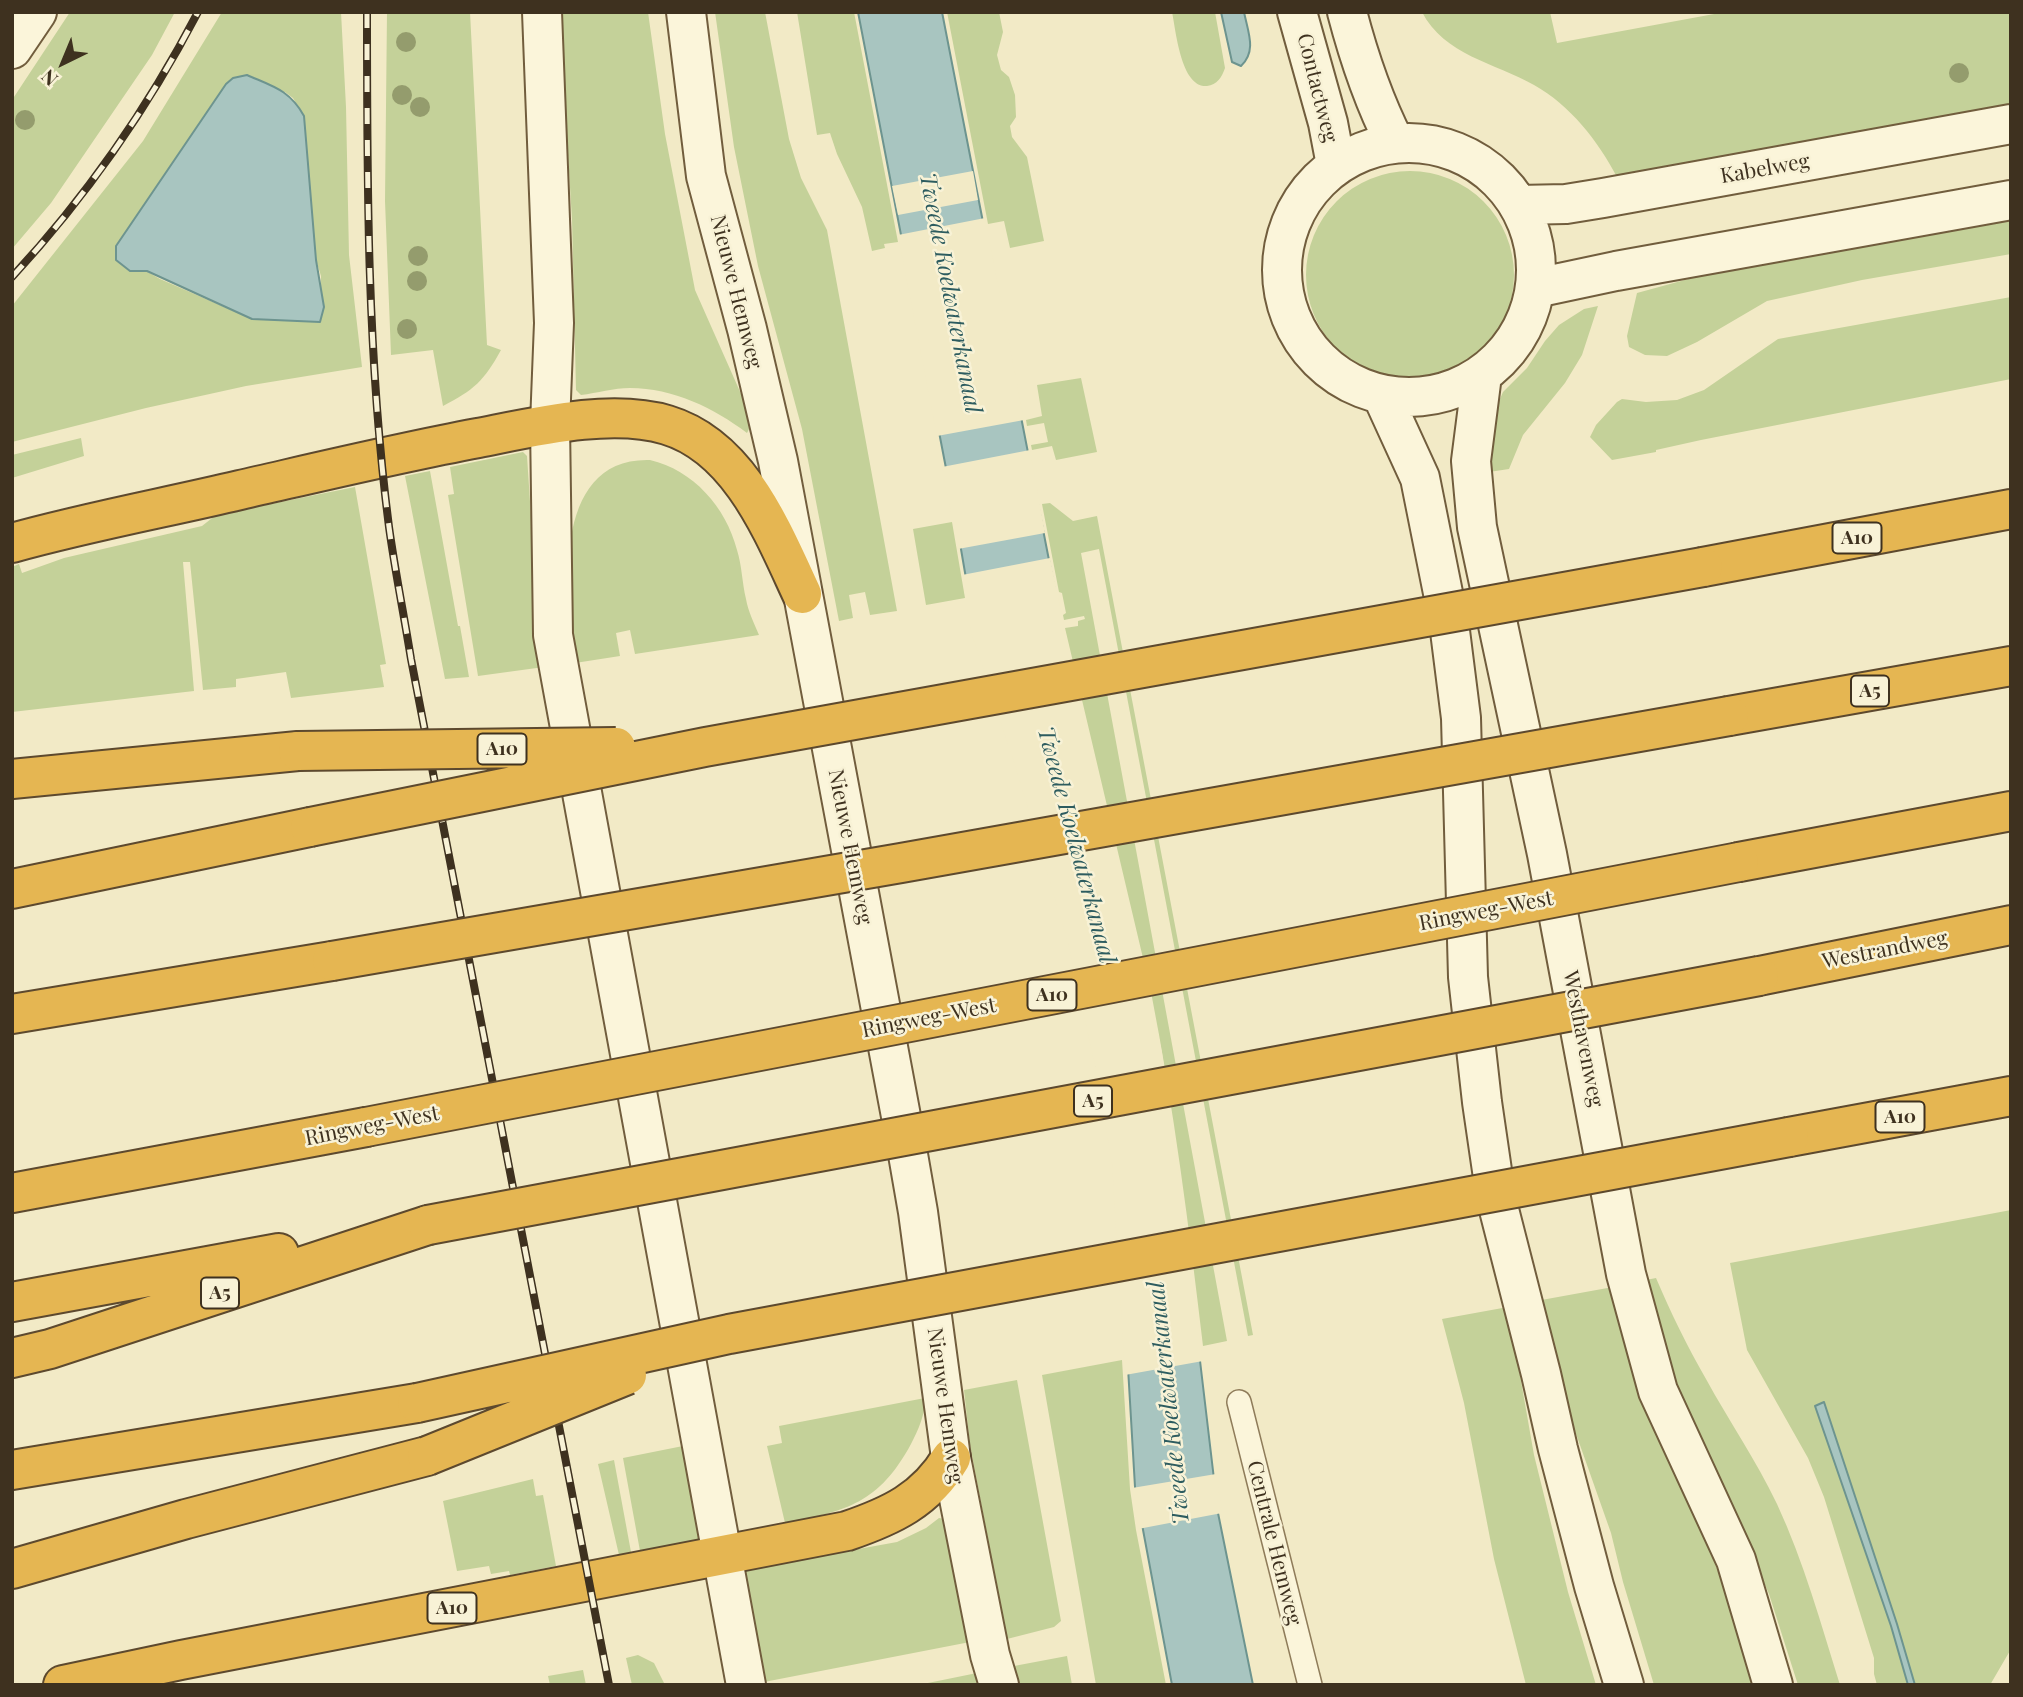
<!DOCTYPE html>
<style>
body{margin:0}
#map{position:relative;width:2023px;height:1697px;overflow:hidden;background:#f2eac6;font-family:"Playfair Display",serif}
canvas{display:block}
.frame{position:absolute;inset:0;border:14px solid #3e311f;pointer-events:none}
.north{position:absolute;left:28px;top:28px;width:70px;height:70px;-webkit-text-stroke:5px #f8f2d6;paint-order:stroke;rotate:223deg;font-size:19px;font-weight:700;line-height:28px;text-align:center;color:#3e311f}
.north::after{content:'';display:block;margin:auto;width:24px;height:32px;background:#3e311f;clip-path:polygon(50% 0,100% 100%,50% 72%,0 100%)}
</style>
<div id="map">
<canvas width="2023" height="1697"></canvas>
<div class="frame"></div>
<div class="north">N</div>
</div>
<script>
const g = document.querySelector('canvas').getContext('2d');
g.lineJoin = 'round';
function fill(path, color) { g.fillStyle = color; g.fill(path, 'evenodd'); }
function stroke(path, color, width, dash) { g.strokeStyle = color; g.lineWidth = width; g.lineCap = dash ? 'butt' : 'round'; g.setLineDash(dash || []); g.stroke(path); }
function write(font, color, halo, rows, align = 'center') {
  g.font = font + ' "Playfair Display",serif'; g.lineWidth = 5; g.setLineDash([]); g.textBaseline = 'middle'; g.strokeStyle = halo; g.fillStyle = color; for (const [text, x, y, turn = 0] of rows) {
    g.save(); g.translate(x, y); g.rotate((+turn || 0) * Math.PI / 180); g.textAlign = isNaN(turn) ? turn : align; if (halo) g.strokeText(text, 0, 0); g.fillText(text, 0, 0); g.restore();
  }
}
fill(new Path2D(`
 M 70,12 L 175,12 L 152,55 L 51,203 L 12,249 L 12,100 Z
 M 222,12 L 341,12 L 346,107 L 349,255 L 362,367 L 246,386 L 146,408 L 12,442 L 12,306 L 143,141 ZM 226,84 L 285,92 L 293,98 L 304,116 L 316,260 L 321,276 L 320,321 L 252,319 L 160,279 L 146,271 L 116,246 Z
 M 387,12 L 470,12 L 487,345 L 501,350 C 484,381 474,390 443,406 L 433,350 L 391,355 L 385,201 Z
 M 559,12 L 648,12 L 665,134 L 695,290 L 753,421 L 747,433 C 714,408 673,388 630,388 C 614,388 597,393 581,395 L 576,390 L 572,219 Z
 M 715,12 L 765,12 L 789,139 L 801,178 L 827,230 L 897,611 L 870,615 L 865,592 L 849,595 L 853,618 L 839,621 L 802,429 L 758,266 L 734,147 Z
 M 797,12 L 854,12 L 898,242 L 884,244 L 885,248 L 872,251 L 862,207 L 837,154 L 830,133 L 817,135 Z
 M 947,12 L 999,12 L 1003,32 L 997,55 L 1001,70 L 1009,77 L 1015,95 L 1016,117 L 1010,126 L 1012,137 L 1027,157 L 1044,241 L 1010,248 L 1004,221 L 988,224 Z
 M 1172,12 L 1215,12 L 1225,68 C 1222,77 1217,85 1207,86 C 1181,88 1176,31 1172,12 Z
 M 1422,12 L 1550,12 L 1557,43 L 1725,12 L 2011,12 L 2011,110 L 1617,177 C 1598,141 1570,105 1534,85 C 1495,63 1444,55 1422,12 Z
 M1306 275a104 104 0 1 1 208 0a104 104 0 1 1-208 0Z
 M 2011,215 L 2011,254 L 1862,280 L 1767,301 L 1697,342 L 1667,356 L 1645,355 L 1629,347 L 1627,336 L 1637,293 L 1703,275 Z
 M 2011,297 L 2011,379 L 1701,440 L 1656,450 L 1656,452 L 1612,460 L 1590,437 L 1596,425 L 1617,402 L 1622,399 L 1646,402 L 1677,400 L 1704,390 L 1778,339 Z
 M 1598,306 L 1582,355 L 1565,383 L 1523,435 L 1509,469 L 1489,472 L 1493,415 L 1503,392 L 1527,368 L 1545,341 L 1559,325 L 1584,309 Z
 M 1081,378 L 1097,452 L 1056,460 L 1052,446 L 1032,450 L 1031,445 L 1048,442 L 1044,423 L 1027,426 L 1026,420 L 1042,416 L 1037,385 Z
 M 81,438 L 84,456 L 12,478 L 12,455 Z
 M 523,452 L 527,456 L 538,622 L 544,667 L 478,676 L 448,495 L 454,494 L 450,467 Z
 M 650,460 C 693,470 726,507 737,550 C 742,566 742,582 746,599 C 748,611 754,623 759,635 L 635,654 L 630,630 L 616,633 L 620,656 L 575,663 C 565,598 550,457 650,460 Z
 M 430,471 L 458,626 L 460,626 L 469,677 L 445,679 L 405,476 Z
 M 355,487 L 386,664 L 380,665 L 384,687 L 291,698 L 286,672 L 236,679 L 236,687 L 203,690 L 190,562 L 183,562 L 194,691 L 12,712 L 12,567 L 19,564 L 22,573 L 64,558 L 202,526 L 216,515 Z
 M 1050,503 L 1073,521 L 1097,516 L 1253,1335 L 1248,1336 L 1099,549 L 1081,553 L 1227,1341 L 1203,1346 C 1189,1227 1174,1109 1151,992 L 1065,628 L 1078,626 L 1078,621 L 1085,619 L 1084,616 L 1064,620 L 1063,615 L 1066,613 L 1062,593 L 1059,592 L 1042,504 Z
 M 952,522 L 965,598 L 926,605 L 913,529 Z
 M 2011,1210 L 2011,1649 L 1990,1685 L 1915,1685 L 1897,1624 L 1823,1402 L 1815,1406 L 1891,1626 L 1908,1685 L 1877,1685 L 1874,1674 L 1874,1658 L 1824,1497 L 1808,1458 L 1747,1350 L 1730,1263 Z
 M 1656,1278 C 1671,1313 1687,1346 1706,1379 C 1729,1421 1756,1460 1777,1504 C 1804,1562 1821,1624 1840,1685 L 1798,1685 L 1769,1594 L 1666,1363 L 1641,1281 Z
 M 1613,1287 L 1689,1499 L 1734,1611 L 1756,1685 L 1654,1685 L 1623,1582 L 1611,1533 L 1569,1414 L 1536,1301 Z
 M 1508,1307 L 1534,1455 L 1568,1592 L 1596,1685 L 1526,1685 L 1494,1559 L 1464,1403 L 1442,1319 Z
 M 1122,1360 L 1130,1489 L 1136,1530 L 1166,1685 L 1096,1685 L 1042,1375 Z
 M 1017,1380 L 1061,1621 L 1054,1627 L 1007,1639 L 970,1445 L 964,1390 Z
 M 925,1398 C 926,1412 918,1431 911,1444 C 879,1503 847,1511 785,1523 L 767,1446 L 782,1443 L 779,1426 Z
 M 683,1446 L 700,1539 L 640,1551 L 623,1458 Z
 M 614,1460 L 631,1552 L 619,1555 L 598,1464 Z
 M 533,1479 L 536,1496 L 543,1495 L 556,1566 L 510,1575 L 509,1571 L 491,1574 L 489,1566 L 457,1571 L 443,1501 Z
 M 939,1518 L 944,1519 L 970,1642 L 764,1682 L 743,1570 L 897,1542 L 926,1528 Z
 M 638,1655 L 654,1663 L 665,1685 L 643,1685 L 641,1683 L 632,1685 L 626,1658 Z
 M 1067,1656 L 1072,1685 L 1019,1685 L 1014,1666 Z
 M 583,1670 L 586,1685 L 550,1685 L 548,1676 Z
 M 977,1673 L 981,1685 L 918,1685 Z`), '#c4d199');
const water = new Path2D(`
 M 858,12 L 942,12 L 1192,1293 L 1218,1513 L 1253,1685 L 1172,1685 L 1135,1487 L 1116,1163 L 1072,941 L 975,631 L 956,520 Z
 M 1221,12 L 1244,12 C 1248,32 1257,51 1241,66 L 1232,62 Z
 M 247,75 C 272,86 290,90 304,116 L 316,260 L 324,307 L 320,322 L 252,319 L 147,271 L 130,271 L 116,260 L 116,246 L 226,84 L 233,78 Z
 M 1824,1402 L 1897,1624 L 1915,1685 L 1908,1685 L 1891,1626 L 1815,1406 Z`);
fill(water, '#a8c5c0');
stroke(water, '#6d948f', 2);
fill(new Path2D(`
 M 973,171 L 978,200 L 898,215 L 892,186 Z
 M 985,218 L 1024,420 L 937,436 L 898,235 Z
 M 1030,450 L 1045,533 L 958,549 L 942,467 Z
 M 1050,558 L 1069,650 L 1146,974 L 1162,1053 L 1184,1206 L 1203,1361 L 1125,1375 L 1112,1163 L 1095,1066 L 1068,942 L 1015,765 L 971,632 L 962,575 Z
 M 1216,1474 L 1222,1513 L 1138,1529 L 1132,1488 Z`), '#f2eac6');
const lane = new Path2D(`
 M 1239,1402 L 1310,1685`);
const secondary = new Path2D(`
 M 542,12 L 554,323 L 550,424 L 553,635 L 746,1685
 M 686,12 L 706,176 L 747,329 L 778,461 L 906,1143 L 918,1212 L 951,1458 L 990,1655 L 999,1685
 M 1297,12 L 1328,123 L 1336,165
 M 1347,12 C 1359,58 1373,100 1395,143
 M 12,49 L 37,12
 M1282 270a127 127 0 1 1 254 0a127 127 0 1 1-254 0Z
 M 1518,205 L 1566,204 L 1603,198 L 2011,124
 M 1536,288 L 1616,271 L 2011,200
 M 1482,375 L 1471,461 L 1477,527 L 1547,854 L 1626,1274 L 1658,1391 L 1736,1560 L 1773,1685
 M 1382,395 L 1420,478 L 1449,623 L 1461,718 L 1468,977 L 1482,1102 L 1496,1198 L 1541,1374 L 1558,1449 L 1594,1586 L 1624,1685`);
const highway = new Path2D(`
 M 12,543 C 87,522 164,508 240,490 C 319,472 398,453 478,438 C 534,427 611,408 667,425 C 740,447 773,532 802,594
 M 1703,567 L 2011,509
 M 1729,716 L 2011,666
 M 12,779 L 298,751
 M 1739,862 L 2011,811
 M 12,889 L 310,827
 M 1759,976 L 2011,925
 M 12,1014 L 332,961
 M 1789,1137 L 2011,1096
 M 12,1193 L 366,1127
 M 12,1302 L 279,1253
 M 12,1358 L 50,1349 L 428,1225
 M 12,1470 L 417,1403
 M 12,1569 L 186,1519 L 427,1456
 M 63,1685 L 181,1660 L 847,1531 C 891,1516 926,1500 951,1458`);
stroke(lane, '#8f7c5a', 26);
stroke(secondary, '#715d3d', 42);
stroke(highway, '#5d492e', 42);
stroke(lane, '#fbf5da', 23);
stroke(secondary, '#fbf5da', 38);
stroke(highway, '#e5b652', 38);
const rail = new Path2D(`
 M 367,12 C 367,184 367,357 389,527 C 395,571 404,615 411,659 L 609,1685
 M 12,277 C 86,197 148,108 198,12`);
stroke(rail, '#3e311f', 8);
stroke(rail, '#f8f2d6', 5, [16]);
const highwayBridge = new Path2D(`
 M 298,751 L 616,747
 M 310,827 L 705,747 L 1703,567
 M 332,961 L 901,863 L 1729,716
 M 366,1127 L 1739,862
 M 428,1225 L 1759,976
 M 417,1403 L 729,1334 L 1789,1137
 M 427,1456 L 627,1375`);
stroke(highwayBridge, '#5d492e', 42, []);
stroke(highwayBridge, '#e5b652', 38);
g.fillStyle = '#949c6d';
for (const [x, y] of [
 [406,42],
 [1959,73],
 [402,95],
 [420,107],
 [25,120],
 [418,256],
 [417,281],
 [407,329]
]) { g.beginPath(); g.arc(x, y, 10, 0, 2 * Math.PI); g.fill(); }
for (const [x, y, w] of [
 [1857,538,49],
 [1870,691,38],
 [502,749,49],
 [1052,995,49],
 [1093,1101,38],
 [1900,1117,49],
 [220,1293,38],
 [452,1608,49]
]) { const box = new Path2D(); box.roundRect(x - w / 2, y - 15.5, w, 31, 5); g.fillStyle = '#f8f2d6'; g.fill(box); stroke(box, '#3e311f', 2); }
write('bold 19px', '#3e311f', null, [
 ["A10",1857,538],
 ["A5",1870,691],
 ["A10",502,749],
 ["A10",1052,995],
 ["A5",1093,1101],
 ["A10",1900,1117],
 ["A5",220,1293],
 ["A10",452,1608]
]);
write('21px', '#3e311f', '#f8f2d6', [
 ["Contactweg",1317,88,76],
 ["Kabelweg",1765,169,-10],
 ["Nieuwe Hemweg",736,292,76],
 ["Nieuwe Hemweg",850,847,79],
 ["Ringweg-West",1486,911,-11],
 ["Westrandweg",1885,950,-11],
 ["Ringweg-West",929,1018,-11],
 ["Westhavenweg",1583,1039,79],
 ["Ringweg-West",372,1126,-11],
 ["Nieuwe Hemweg",945,1406,82],
 ["Centrale Hemweg",1274,1543,76]
]);
write('italic 23px', '#2d5c5f', '#f8f2d6', [
 ["Tweede Koelwaterkanaal",950,293,79],
 ["Tweede Koelwaterkanaal",1076,845,75],
 ["Tweede Koelwaterkanaal",1169,1403,-96]
]);
</script>
